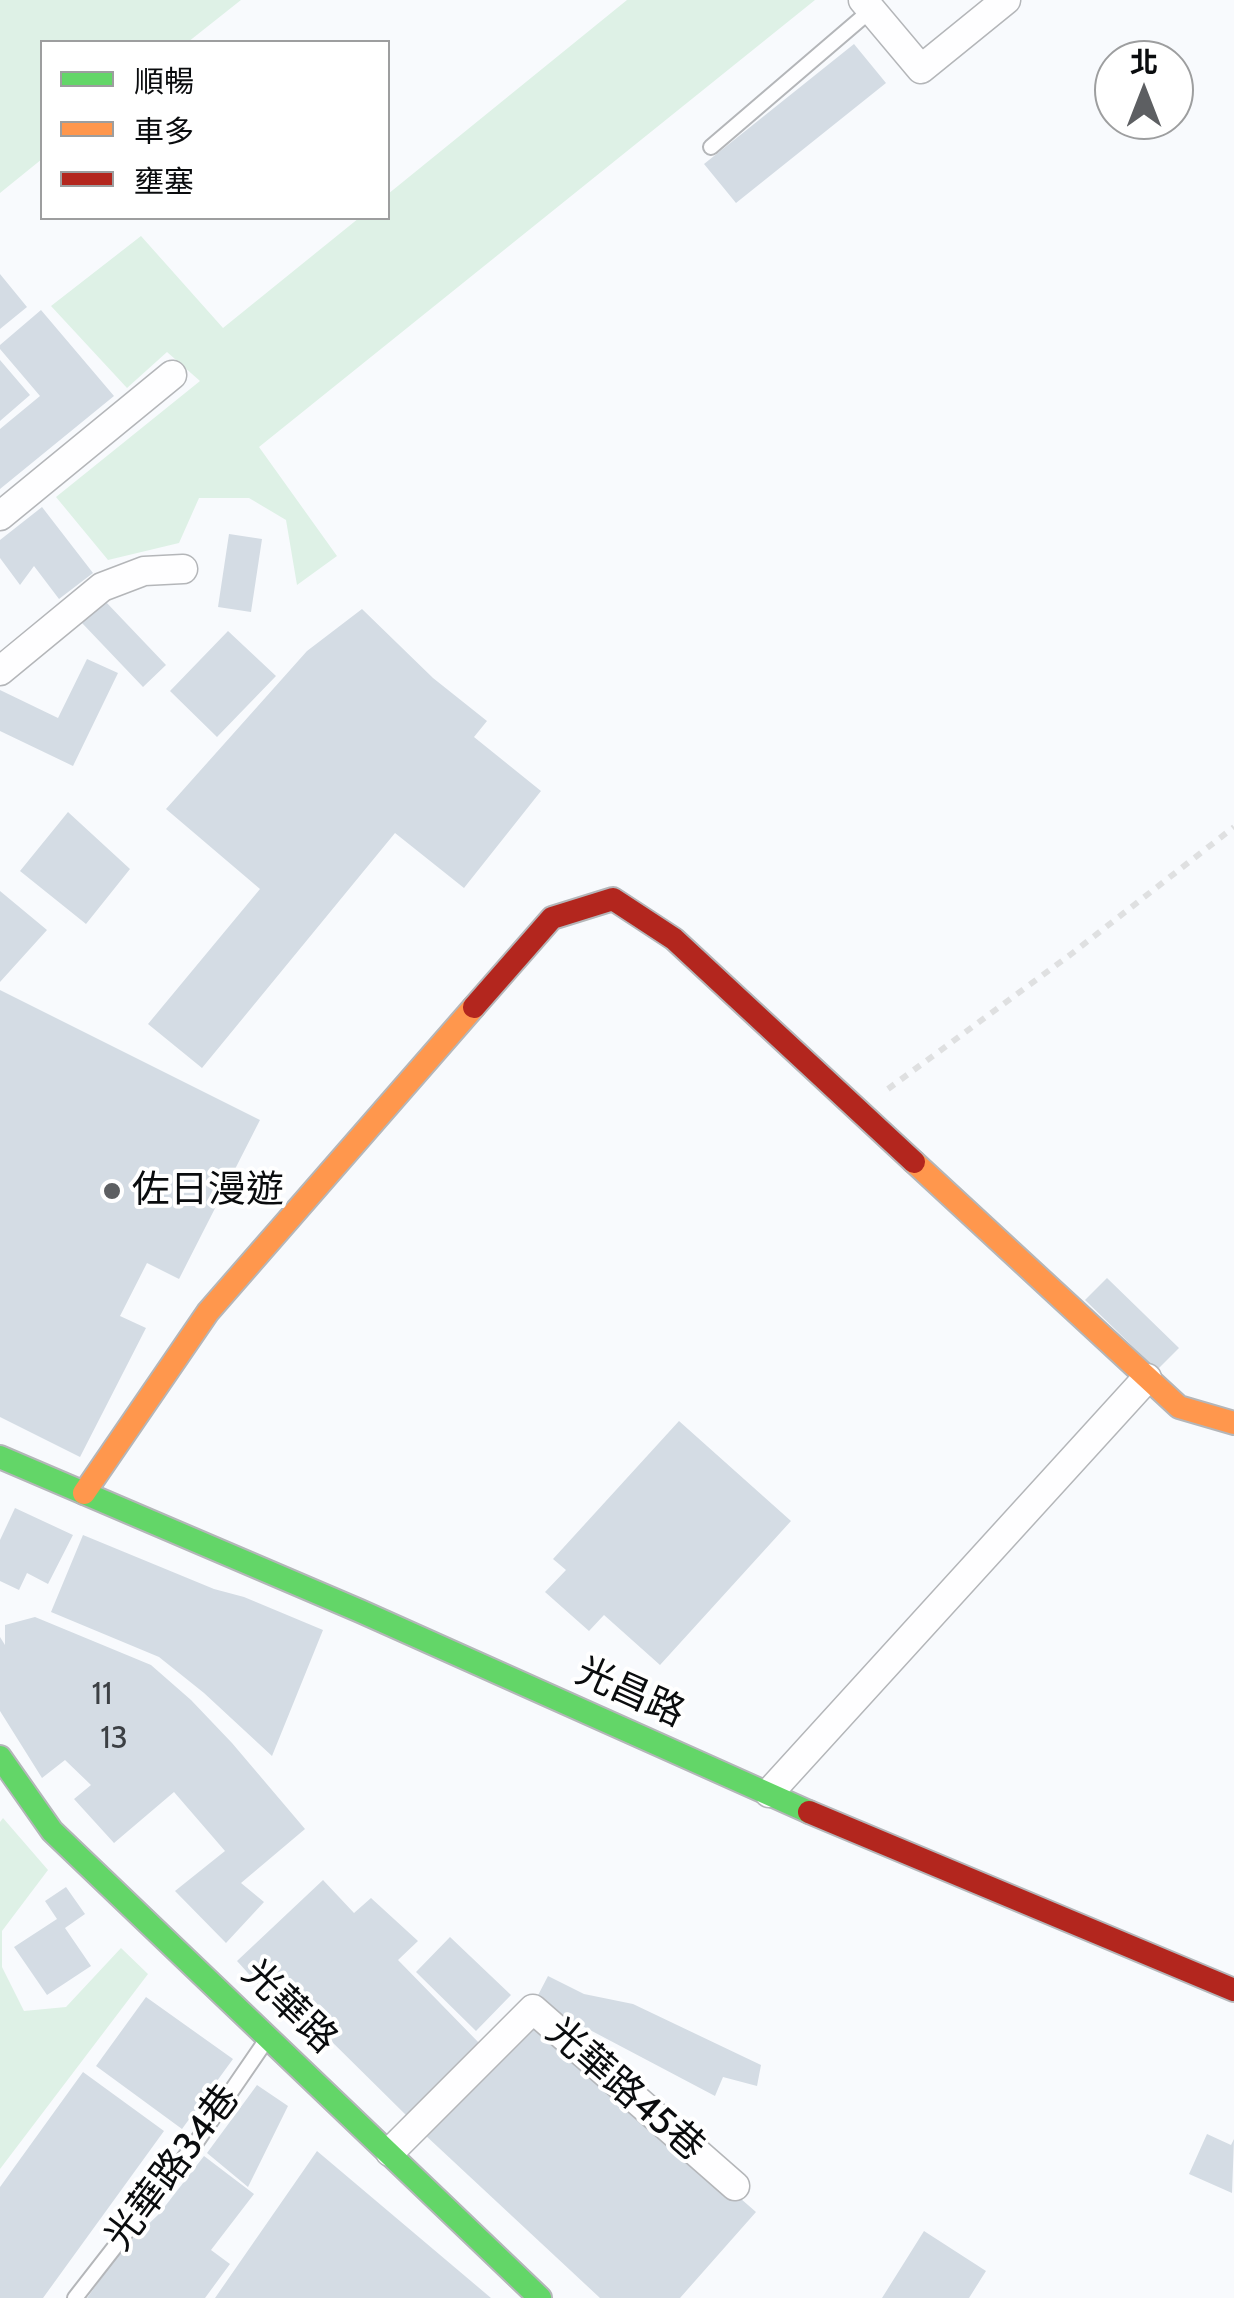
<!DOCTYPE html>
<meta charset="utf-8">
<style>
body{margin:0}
#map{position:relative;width:1234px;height:2298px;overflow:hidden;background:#f8fafd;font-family:Cabin,"Noto Sans TC",sans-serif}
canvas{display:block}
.legend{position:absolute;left:40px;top:40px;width:350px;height:180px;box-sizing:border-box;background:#fff;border:2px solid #9d9e9f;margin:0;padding:12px 18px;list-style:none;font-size:30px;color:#0a0c0e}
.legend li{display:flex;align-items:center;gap:20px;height:50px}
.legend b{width:50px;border:2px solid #9d9e9f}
.north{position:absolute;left:1094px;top:40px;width:100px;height:100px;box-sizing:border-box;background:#fff;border:2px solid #9d9e9f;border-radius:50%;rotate:0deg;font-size:28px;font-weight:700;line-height:40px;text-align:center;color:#0a0c0e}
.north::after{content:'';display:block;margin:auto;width:35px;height:45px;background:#5d5f62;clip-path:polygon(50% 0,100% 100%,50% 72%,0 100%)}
</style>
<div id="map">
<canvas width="1234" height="2298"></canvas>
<ul class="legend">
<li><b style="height:12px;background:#63d668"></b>順暢</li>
<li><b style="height:12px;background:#ff974d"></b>車多</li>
<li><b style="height:12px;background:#b3261e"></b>壅塞</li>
</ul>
<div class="north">北</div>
</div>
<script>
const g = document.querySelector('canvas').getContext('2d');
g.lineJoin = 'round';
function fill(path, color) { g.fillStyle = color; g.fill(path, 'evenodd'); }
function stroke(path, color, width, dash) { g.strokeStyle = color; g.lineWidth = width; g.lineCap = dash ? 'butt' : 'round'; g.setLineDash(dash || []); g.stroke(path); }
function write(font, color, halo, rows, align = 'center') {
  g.font = font + ' Cabin,"Noto Sans TC",sans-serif'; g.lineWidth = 8; g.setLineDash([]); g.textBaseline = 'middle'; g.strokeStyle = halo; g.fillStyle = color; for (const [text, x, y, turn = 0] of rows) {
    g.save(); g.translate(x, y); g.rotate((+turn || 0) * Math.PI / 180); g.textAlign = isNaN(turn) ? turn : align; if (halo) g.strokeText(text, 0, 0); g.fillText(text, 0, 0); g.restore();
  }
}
fill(new Path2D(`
 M 0,0 L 241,0 L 188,42 L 42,42 L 42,159 L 0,193 Z
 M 627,0 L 815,0 L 259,447 L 337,556 L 297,585 L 286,520 L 249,498 L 199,498 L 179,543 L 108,560 L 56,497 L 200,381 L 167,352 L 127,388 L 51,306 L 141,236 L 223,328 L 359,218 L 388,218 L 388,194 Z
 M 3,1818 L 48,1870 L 2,1931 L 2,1967 L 24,2011 L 66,2007 L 121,1948 L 148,1974 L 0,2169 L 0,1822 Z`), '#def1e6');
fill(new Path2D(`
 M 854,44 L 886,83 L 736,203 L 704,164 Z
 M 0,274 L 27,307 L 0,329 Z
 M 41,310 L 114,396 L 0,489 L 0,429 L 40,396 L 0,349 L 0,345 Z
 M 0,360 L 30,395 L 0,421 Z
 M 42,507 L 93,573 L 59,599 L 34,566 L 20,585 L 0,558 L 0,540 Z
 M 229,534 L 262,539 L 251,612 L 218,607 Z
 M 105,601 L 166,665 L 143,687 L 82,623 Z
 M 362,609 L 433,678 L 487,721 L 474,737 L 541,791 L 464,888 L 395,833 L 202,1068 L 148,1024 L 260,889 L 166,809 L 307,651 Z
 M 228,631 L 276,676 L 217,737 L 170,691 Z
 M 87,659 L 118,673 L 73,766 L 0,731 L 0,690 L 58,718 Z
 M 68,812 L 130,869 L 86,924 L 20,871 Z
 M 0,891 L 47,930 L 0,982 Z
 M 0,990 L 260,1120 L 179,1279 L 147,1263 L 120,1316 L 146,1328 L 80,1457 L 0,1417 Z
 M 1107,1278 L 1179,1348 L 1157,1370 L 1085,1300 Z
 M 679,1421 L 791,1521 L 660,1665 L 604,1615 L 589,1631 L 545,1592 L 566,1570 L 553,1559 Z
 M 15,1508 L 73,1535 L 48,1584 L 27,1573 L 19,1590 L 0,1581 L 0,1540 Z
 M 83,1535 L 214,1589 L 244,1597 L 323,1630 L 272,1756 L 204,1693 L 159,1657 L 51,1612 Z
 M 35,1617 L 151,1665 L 191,1700 L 232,1743 L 305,1829 L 241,1883 L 264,1902 L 226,1943 L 175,1891 L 225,1851 L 174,1792 L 114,1843 L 74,1799 L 91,1785 L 65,1760 L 42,1778 L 0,1711 L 0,1637 L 5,1645 L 5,1625 Z
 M 323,1880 L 354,1913 L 371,1898 L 418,1941 L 398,1960 L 482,2046 L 410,2119 L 324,2034 L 292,2007 L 302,1997 L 284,1978 L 267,1994 L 237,1961 Z
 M 66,1887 L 85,1914 L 65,1928 L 91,1966 L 47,1995 L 14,1947 L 57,1919 L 45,1901 Z
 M 450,1937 L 511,1995 L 476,2031 L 416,1972 Z
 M 548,1976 L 584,1994 L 633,2004 L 761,2065 L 757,2086 L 723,2077 L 715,2096 L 535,2001 Z
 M 146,1997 L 233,2059 L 182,2129 L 96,2066 Z
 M 536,2020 L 756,2212 L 680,2298 L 600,2298 L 424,2134 Z
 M 83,2072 L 164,2131 L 43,2298 L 0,2298 L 0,2187 Z
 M 257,2085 L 288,2106 L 248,2187 L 207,2153 Z
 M 1207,2134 L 1231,2145 L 1234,2139 L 1232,2193 L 1189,2174 Z
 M 317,2151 L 491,2298 L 215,2298 Z
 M 204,2156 L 254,2194 L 211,2250 L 230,2264 L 205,2298 L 87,2298 L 123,2248 L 159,2214 Z
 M 924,2231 L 986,2271 L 969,2298 L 882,2298 Z`), '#d4dce4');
const lane = new Path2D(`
 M 711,147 L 871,10
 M 75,2298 L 195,2144 L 265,2042`);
const street = new Path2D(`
 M 863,0 L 921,69 L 1006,0
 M 0,516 L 172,375
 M 0,671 L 102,587 L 144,571 L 183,569
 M 769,1793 L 1147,1378
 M 390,2152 L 533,2009 L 735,2186`);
const fast = new Path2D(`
 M 0,1457 L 360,1611 L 809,1812
 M 0,1757 L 52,1831 L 540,2298`);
const slow = new Path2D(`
 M 914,1162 L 1179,1407 L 1234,1423
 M 84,1493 L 208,1312 L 474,1007`);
const jam = new Path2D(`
 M 474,1007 L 552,918 L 613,899 L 674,939 L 914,1162
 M 809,1812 L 1234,1990`);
stroke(lane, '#b4b6b9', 18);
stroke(street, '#b4b6b9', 31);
stroke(fast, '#b4b6b9', 26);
stroke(slow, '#b4b6b9', 26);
stroke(jam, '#b4b6b9', 26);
stroke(new Path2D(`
 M 888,1089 L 1070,955 L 1234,827`), '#dfe0e1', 6, [8, 8]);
stroke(lane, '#fefeff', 14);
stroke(street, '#fefeff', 28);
stroke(fast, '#63d668', 22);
stroke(slow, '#ff974d', 22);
stroke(jam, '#b3261e', 22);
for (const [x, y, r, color] of [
 [112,1191,10,"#5d5f62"]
]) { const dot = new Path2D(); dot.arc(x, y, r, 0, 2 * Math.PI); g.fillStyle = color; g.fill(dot); stroke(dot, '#fff', 4); }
write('32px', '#3c4044', null, [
 ["11",102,1695],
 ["13",114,1739]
]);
write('38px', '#0a0c0e', '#fff', [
 ["佐日漫遊",132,1191]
], 'left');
write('38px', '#0a0c0e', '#fff', [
 ["光昌路",630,1693,24],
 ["光華路",289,2007,44],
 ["光華路45巷",625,2090,41],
 ["光華路34巷",173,2168,-53]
]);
</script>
